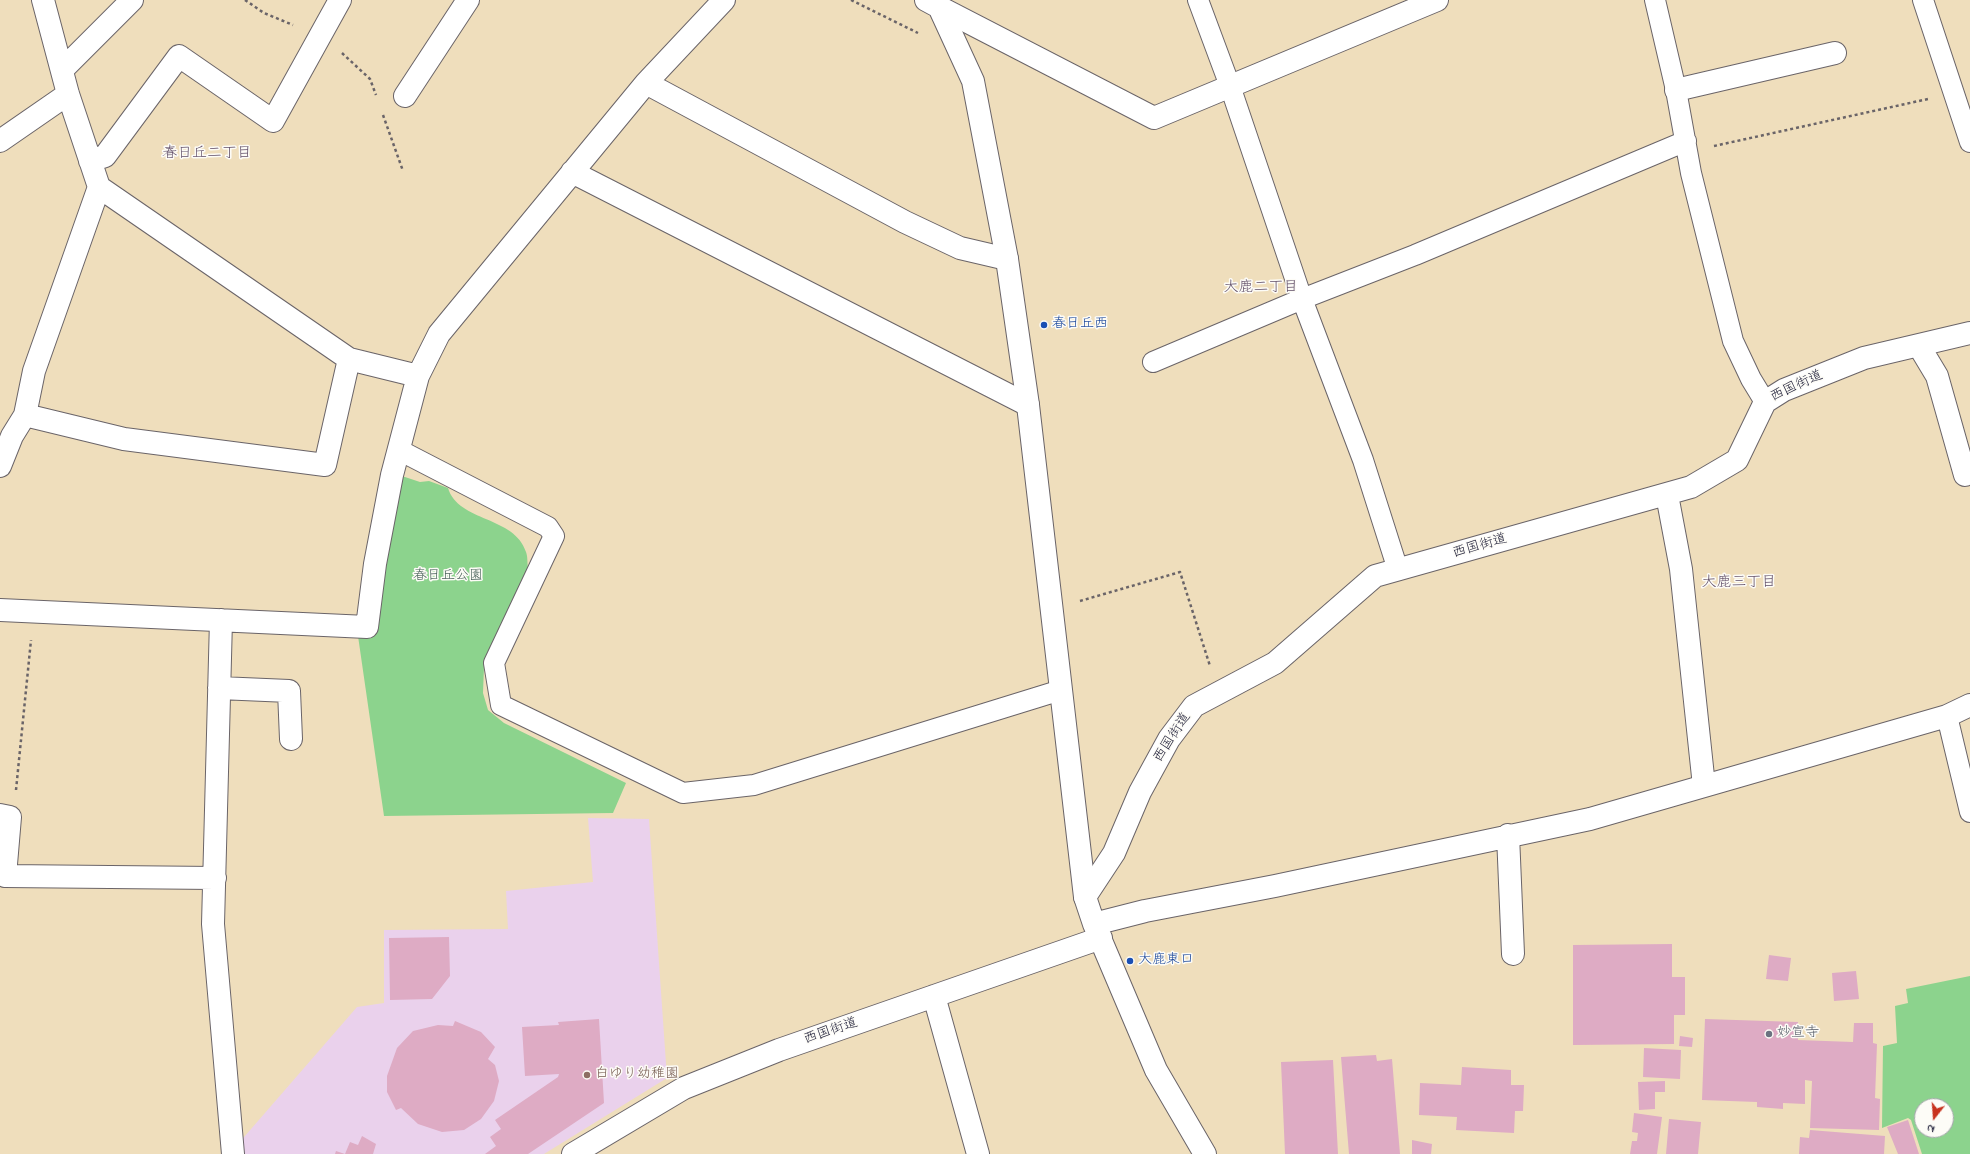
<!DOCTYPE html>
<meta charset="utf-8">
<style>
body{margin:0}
#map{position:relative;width:1970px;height:1154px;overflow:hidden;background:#efdebc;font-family:"Indie Flower",sans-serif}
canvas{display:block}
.north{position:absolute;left:1914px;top:1098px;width:40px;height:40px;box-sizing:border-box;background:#fdfcf7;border:1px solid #a5a5ac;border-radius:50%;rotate:197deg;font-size:11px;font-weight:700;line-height:16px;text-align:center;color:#22223b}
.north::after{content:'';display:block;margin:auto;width:14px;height:18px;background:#c8321e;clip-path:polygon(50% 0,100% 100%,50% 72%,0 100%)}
</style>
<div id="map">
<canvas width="1970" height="1154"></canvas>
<div class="north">N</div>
</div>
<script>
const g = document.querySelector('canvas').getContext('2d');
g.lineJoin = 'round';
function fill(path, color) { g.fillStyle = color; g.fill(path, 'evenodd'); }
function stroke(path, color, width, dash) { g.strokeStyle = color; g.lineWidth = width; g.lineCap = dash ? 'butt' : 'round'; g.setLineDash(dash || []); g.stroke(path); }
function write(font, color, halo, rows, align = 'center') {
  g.font = font + ' "Indie Flower","Klee One",sans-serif'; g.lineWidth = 3; g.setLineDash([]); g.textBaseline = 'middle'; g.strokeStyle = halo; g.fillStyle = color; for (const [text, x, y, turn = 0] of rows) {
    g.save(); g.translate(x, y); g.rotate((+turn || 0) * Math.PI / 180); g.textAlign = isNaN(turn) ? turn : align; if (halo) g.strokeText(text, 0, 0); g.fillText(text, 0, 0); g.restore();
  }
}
fill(new Path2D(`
 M 588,818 L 649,819 L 667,1078 L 544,1154 L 239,1154 L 238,1144 L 357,1007 L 384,1003 L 384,930 L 508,929 L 506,891 L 593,882 Z`), '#ead1ec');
fill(new Path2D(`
 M 399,475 L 420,482 L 429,481 L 448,488 C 458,522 515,516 526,552 C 528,557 527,563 528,567 L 484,667 L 483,693 L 488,710 L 504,723 L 626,783 L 613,813 L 384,816 L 358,636 Z
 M 1970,976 L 1970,1154 L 1922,1154 L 1911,1120 L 1908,1118 L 1882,1128 L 1883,1046 L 1897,1043 L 1895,1006 L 1908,1003 L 1906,989 ZM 1922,1106 L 1946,1106 L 1946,1130 L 1922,1130 Z`), '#8cd38d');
fill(new Path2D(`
 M 449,937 L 450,976 L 432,999 L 390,1000 L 389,938 Z
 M 1672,944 L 1672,977 L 1685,977 L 1685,1015 L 1674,1015 L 1674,1044 L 1573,1045 L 1573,945 Z
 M 1769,955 L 1791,958 L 1788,981 L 1766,979 Z
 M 1856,971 L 1859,999 L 1834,1001 L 1832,973 Z
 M 599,1019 L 604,1103 L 528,1154 L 485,1154 L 496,1146 L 490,1137 L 501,1129 L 495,1120 L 558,1077 L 559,1074 L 525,1076 L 522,1027 L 559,1025 L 558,1022 Z
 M 1705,1019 L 1798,1022 L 1798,1040 L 1853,1042 L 1854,1023 L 1873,1023 L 1873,1043 L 1877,1044 L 1875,1098 L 1880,1099 L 1879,1130 L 1810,1128 L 1812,1081 L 1805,1080 L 1805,1104 L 1783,1103 L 1783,1109 L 1757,1107 L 1757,1102 L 1702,1100 Z
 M 455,1021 L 481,1032 L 495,1047 L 488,1059 L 495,1065 L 499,1081 L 494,1101 L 481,1119 L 464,1130 L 442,1132 L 418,1124 L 401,1108 L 396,1110 L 387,1092 L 387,1076 L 397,1048 L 413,1031 L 438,1025 L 453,1026 Z
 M 1680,1036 L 1693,1038 L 1692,1047 L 1679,1046 Z
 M 1644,1048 L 1681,1050 L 1680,1079 L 1643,1077 Z
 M 1376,1055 L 1377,1061 L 1392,1059 L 1400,1154 L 1349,1154 L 1341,1057 Z
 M 1333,1060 L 1338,1154 L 1285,1154 L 1281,1062 Z
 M 1462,1067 L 1511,1070 L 1511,1085 L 1524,1085 L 1523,1111 L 1515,1111 L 1514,1133 L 1456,1130 L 1457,1117 L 1419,1115 L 1420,1083 L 1461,1085 Z
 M 1665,1081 L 1665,1092 L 1655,1092 L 1655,1109 L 1639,1110 L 1638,1082 Z
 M 1634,1113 L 1662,1117 L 1657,1154 L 1630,1154 L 1632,1141 L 1637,1141 L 1638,1133 L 1632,1132 Z
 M 1669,1119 L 1701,1122 L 1698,1154 L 1666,1154 Z
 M 1908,1120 L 1919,1154 L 1898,1154 L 1887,1127 Z
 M 1810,1130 L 1885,1136 L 1884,1154 L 1799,1154 L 1800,1137 L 1809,1138 Z
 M 362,1136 L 376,1144 L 373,1154 L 335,1154 L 336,1151 L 345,1154 L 350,1142 L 358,1145 Z
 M 1412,1140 L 1432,1144 L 1431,1154 L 1412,1154 Z`), '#deabc4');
const service = new Path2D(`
 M 1198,0 L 1230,86 L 1302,299 L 1363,460 L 1398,570
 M 1655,0 L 1676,90 L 1691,173 L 1733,341 L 1751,379 L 1765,402
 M 1923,0 L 1970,142
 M 1153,362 L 1302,299 L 1415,255 L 1686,141
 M 399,450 L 548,527 L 554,536 L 494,663 L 501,705 L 683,793 L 754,785 L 1061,690
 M 1947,716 L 1970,812`);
const minor = new Path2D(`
 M 43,0 L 68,94 L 99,187 L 349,359 L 418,376
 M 938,0 L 939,7 L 1154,118 L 1437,0
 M 62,70 L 132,0
 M 646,83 L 905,222 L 960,248 L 1007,259
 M 1676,90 L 1835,53
 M 405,96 L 468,0
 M 0,141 L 68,94
 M 90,161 L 105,156 L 179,56 L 273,121 L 340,0
 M 572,172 L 1028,405
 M 1919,346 L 1937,376 L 1965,475
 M 25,415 L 124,439 L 325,465 L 349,359
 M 0,466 L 12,436 L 25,415 L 34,371 L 99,187
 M 1667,495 L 1681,569 L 1704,786
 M 0,610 L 367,627 L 375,564 L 392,475 L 418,376 L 439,334 L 646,83 L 724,0
 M 221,620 L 213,924 L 233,1154
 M 219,688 L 289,691 L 291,739
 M 0,815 L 10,817 L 5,876 L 215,878
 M 1508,835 L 1513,954
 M 1094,924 L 1145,911 L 1275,886 L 1590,819 L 1947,716 L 1970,705
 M 934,996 L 978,1154
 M 573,1154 L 684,1088 L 779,1050 L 1101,938
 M 1205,1154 L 1156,1070 L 1094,924 L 1085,897 L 1114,853 L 1140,792 L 1169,739 L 1194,706 L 1275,663 L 1375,576 L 1691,487 L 1737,460 L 1765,402 L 1784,390 L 1864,358 L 1970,333`);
const tertiary = new Path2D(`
 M 926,0 L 939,7 L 973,81 L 1007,259 L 1028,405 L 1085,897`);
stroke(service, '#6a6468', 22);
stroke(minor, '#6a6468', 24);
stroke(tertiary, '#6a6468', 24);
stroke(new Path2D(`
 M 245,0 L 264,13 L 293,25
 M 851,0 L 918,33
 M 342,53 L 370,79 L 376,95
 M 383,115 L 403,171
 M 1714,146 L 1928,99
 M 1080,601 L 1180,572 L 1210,666
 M 16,790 L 31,640`), '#6a6468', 2.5, [3, 3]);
stroke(service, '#fff', 20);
stroke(minor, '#fff', 22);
stroke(tertiary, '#fff', 22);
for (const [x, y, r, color] of [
 [1044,325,4,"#1a4fb4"],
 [1130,961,4,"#1a4fb4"],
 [1769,1034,4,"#6b7280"],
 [587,1075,4,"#8d6e63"]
]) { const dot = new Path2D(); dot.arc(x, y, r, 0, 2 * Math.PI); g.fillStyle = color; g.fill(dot); stroke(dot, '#fdfcf7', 1.5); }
write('14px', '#164399', '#fdfcf7', [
 ["春日丘西",1052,325],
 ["大鹿東口",1138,961]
], 'left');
write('14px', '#22223b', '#fdfcf7', [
 ["西国街道",1797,387,-25],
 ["西国街道",1480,547,-16],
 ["西国街道",1173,738,-57],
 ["西国街道",831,1032,-19]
]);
write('14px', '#476058', '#fdfcf7', [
 ["春日丘公園",448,577]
]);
write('14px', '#5b616d', '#fdfcf7', [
 ["妙宣寺",1777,1034]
], 'left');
write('14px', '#785e54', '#fdfcf7', [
 ["白ゆり幼稚園",595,1075]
], 'left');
write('15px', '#64526b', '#fdfcf7', [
 ["春日丘二丁目",207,155],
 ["大鹿二丁目",1261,289],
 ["大鹿三丁目",1739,584]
]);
</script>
